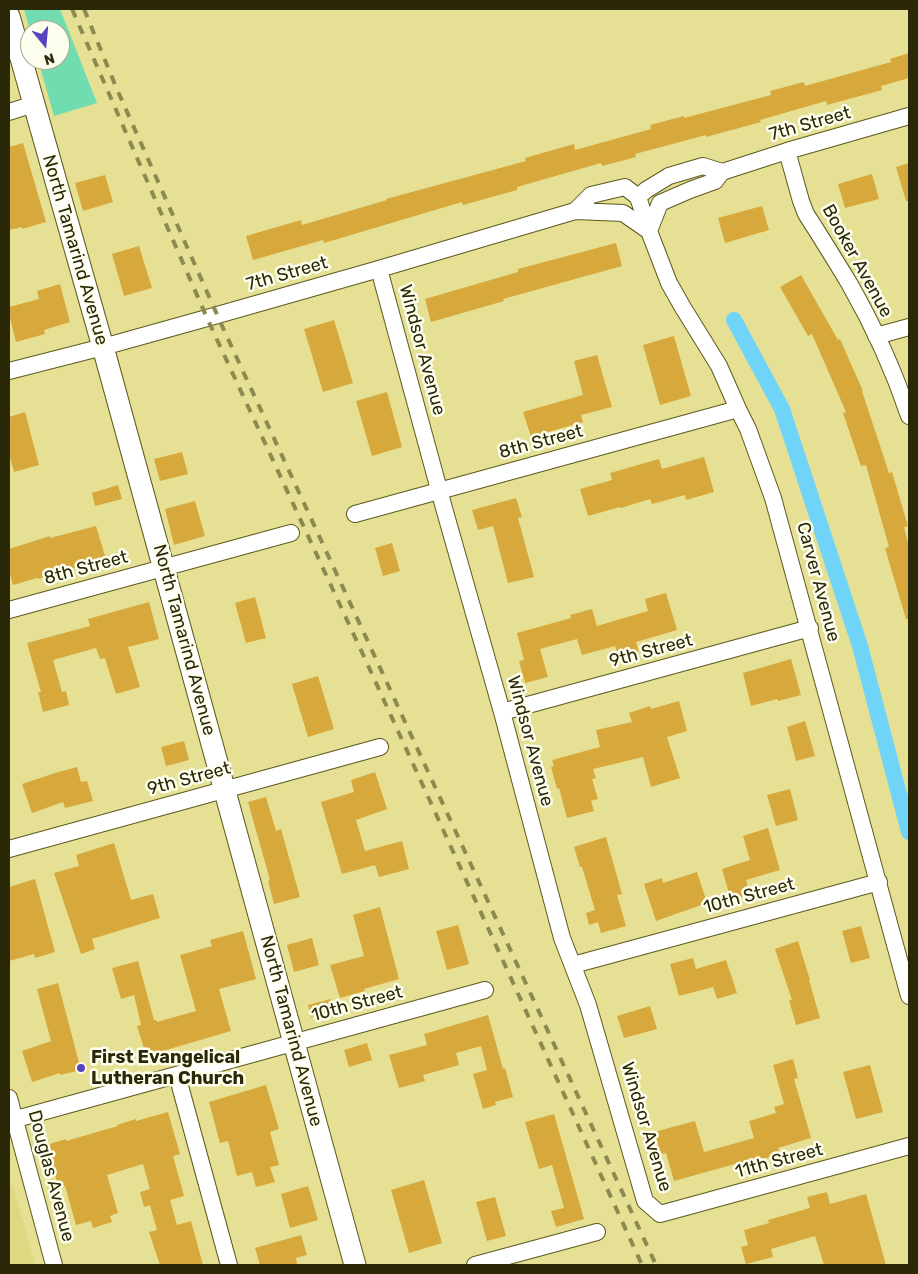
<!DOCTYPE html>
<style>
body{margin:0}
#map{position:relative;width:918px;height:1274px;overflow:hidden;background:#e5e093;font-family:Rubik,sans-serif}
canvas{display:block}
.frame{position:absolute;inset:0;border:10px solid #2a2807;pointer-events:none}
.north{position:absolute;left:20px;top:20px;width:50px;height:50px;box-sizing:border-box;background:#fefeef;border:1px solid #a9a892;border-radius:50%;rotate:163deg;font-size:14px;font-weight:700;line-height:20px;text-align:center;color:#2a2807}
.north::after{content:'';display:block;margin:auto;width:18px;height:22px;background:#5844bc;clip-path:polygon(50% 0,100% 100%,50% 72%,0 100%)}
</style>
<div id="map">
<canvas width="918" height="1274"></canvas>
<div class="frame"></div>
<div class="north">N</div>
</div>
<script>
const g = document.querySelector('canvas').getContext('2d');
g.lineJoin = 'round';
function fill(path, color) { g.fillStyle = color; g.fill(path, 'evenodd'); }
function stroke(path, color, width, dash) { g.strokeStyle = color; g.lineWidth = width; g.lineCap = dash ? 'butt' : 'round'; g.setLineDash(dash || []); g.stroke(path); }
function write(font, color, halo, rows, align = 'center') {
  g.font = font + ' Rubik,sans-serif'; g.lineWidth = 5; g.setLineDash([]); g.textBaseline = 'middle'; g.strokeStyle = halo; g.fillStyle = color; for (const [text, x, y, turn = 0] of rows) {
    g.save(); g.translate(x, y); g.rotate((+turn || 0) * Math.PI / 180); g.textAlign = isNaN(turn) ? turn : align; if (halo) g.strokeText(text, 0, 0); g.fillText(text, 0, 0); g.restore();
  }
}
fill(new Path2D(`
 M 13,1185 L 35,1265 L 9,1265 L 9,1186 Z`), '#ded882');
fill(new Path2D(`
 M 24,9 L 60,9 L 97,103 L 54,116 L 38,60 L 60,60 L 60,30 L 30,30 L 30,31 Z`), '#72dcb1');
stroke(new Path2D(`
 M 734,320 L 782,409 L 860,646 L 909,832`), '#70d4f9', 16);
fill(new Path2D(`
 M 909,53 L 909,78 L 881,86 L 882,90 L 827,105 L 826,101 L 760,120 L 761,122 L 706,137 L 706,135 L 635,154 L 636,157 L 602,166 L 601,163 L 517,187 L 517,190 L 463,205 L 462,202 L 324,243 L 323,240 L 253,260 L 246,236 L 301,220 L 302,225 L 387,200 L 386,199 L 526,161 L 525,158 L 574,144 L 575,150 L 651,129 L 650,125 L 684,116 L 684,118 L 771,95 L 770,91 L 804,82 L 805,86 L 891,62 L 890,59 Z
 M 23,143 L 46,222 L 22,229 L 22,227 L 9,230 L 9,147 Z
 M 909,163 L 909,201 L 906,201 L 896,167 Z
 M 872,174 L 879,199 L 845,208 L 838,184 Z
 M 105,175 L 113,202 L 83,211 L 75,183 Z
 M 762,206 L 769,230 L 725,243 L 718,218 Z
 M 616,243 L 622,266 L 503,299 L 504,301 L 431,322 L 425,299 L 518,272 L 518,269 Z
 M 139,246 L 152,288 L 124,296 L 112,254 Z
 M 801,275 L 838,340 L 840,339 L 863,391 L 862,391 L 889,473 L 892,472 L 908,526 L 904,527 L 909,547 L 909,619 L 906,619 L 885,548 L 889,547 L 866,465 L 861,466 L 843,413 L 846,412 L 812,334 L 808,336 L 780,287 Z
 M 60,284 L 70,322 L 44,330 L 45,334 L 16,342 L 9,314 L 9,307 L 39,299 L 37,291 Z
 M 334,320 L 353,383 L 323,392 L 304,329 Z
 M 674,336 L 691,396 L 660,405 L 643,345 Z
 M 597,355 L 612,407 L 581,415 L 583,422 L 531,437 L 523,412 L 583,395 L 574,361 Z
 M 387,392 L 402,447 L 372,456 L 356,401 Z
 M 25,412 L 39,465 L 14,472 L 9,454 L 9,417 Z
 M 182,452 L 188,474 L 160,481 L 154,459 Z
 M 704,457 L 714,492 L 686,500 L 685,495 L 652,504 L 650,499 L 621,508 L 620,507 L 588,516 L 580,489 L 612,480 L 610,473 L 659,459 L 662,469 Z
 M 118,485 L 122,499 L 95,506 L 92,493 Z
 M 516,498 L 522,517 L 518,518 L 534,577 L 508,583 L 493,526 L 478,530 L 472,510 Z
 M 195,501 L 205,536 L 174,545 L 165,509 Z
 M 96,526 L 106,559 L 38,579 L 37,578 L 13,585 L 9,571 L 9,549 L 50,536 L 50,538 Z
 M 392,543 L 400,571 L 383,576 L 375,548 Z
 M 666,593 L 677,630 L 636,642 L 639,652 L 619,658 L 615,646 L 582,655 L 577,639 L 540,649 L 548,677 L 525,683 L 519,661 L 524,660 L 517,633 L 571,618 L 570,615 L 592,609 L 597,626 L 648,611 L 645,599 Z
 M 255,597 L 266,638 L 246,643 L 235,603 Z
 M 149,602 L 159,639 L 128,647 L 140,687 L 116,694 L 105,658 L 100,659 L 96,648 L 53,660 L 62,692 L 66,691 L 69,705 L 43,712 L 38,692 L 41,692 L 27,643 L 90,626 L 88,619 Z
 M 791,659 L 801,695 L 778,701 L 777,699 L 751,706 L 743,673 Z
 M 318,676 L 334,729 L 308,737 L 292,684 Z
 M 679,701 L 687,731 L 667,737 L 680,778 L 651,787 L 643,757 L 593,769 L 596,778 L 592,779 L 598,799 L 591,801 L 594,811 L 567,818 L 559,788 L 557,789 L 551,767 L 554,766 L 552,760 L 600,747 L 596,730 L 632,722 L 629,713 L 650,706 L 651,709 Z
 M 805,721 L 815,756 L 796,761 L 787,727 Z
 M 184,741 L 189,760 L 166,766 L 161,747 Z
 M 77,767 L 81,782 L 87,781 L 93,801 L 65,808 L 63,802 L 32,813 L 22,784 L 55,773 Z
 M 375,772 L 387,809 L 356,820 L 365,851 L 402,841 L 409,869 L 379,877 L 375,865 L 342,874 L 321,802 L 354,792 L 351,780 Z
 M 790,789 L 798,820 L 776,826 L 767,795 Z
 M 266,797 L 276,831 L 281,829 L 300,897 L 274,904 L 268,881 L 270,880 L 248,802 Z
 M 768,828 L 780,870 L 746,880 L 750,894 L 731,900 L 722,869 L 750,860 L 743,836 Z
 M 606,837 L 622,894 L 617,895 L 626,926 L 601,933 L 598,922 L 589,925 L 586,913 L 595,910 L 582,867 L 580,867 L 574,847 Z
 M 114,843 L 131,900 L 153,894 L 160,918 L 92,939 L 95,949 L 81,954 L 54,873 L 79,866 L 76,855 Z
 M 697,872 L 707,903 L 656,921 L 644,884 L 662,878 L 663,883 Z
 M 35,879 L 55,952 L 35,958 L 34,954 L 9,961 L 9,887 Z
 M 380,907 L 399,979 L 364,989 L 365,991 L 340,998 L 330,965 L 364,956 L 353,915 Z
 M 458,925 L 469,964 L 447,970 L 436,931 Z
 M 861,926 L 870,958 L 851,963 L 842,931 Z
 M 243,931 L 256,979 L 219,989 L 231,1031 L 166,1050 L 166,1052 L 147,1058 L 137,1026 L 141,1025 L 134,995 L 121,999 L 112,968 L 138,961 L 154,1020 L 156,1020 L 157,1022 L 196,1011 L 180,955 L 212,946 L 210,940 Z
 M 312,938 L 319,965 L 294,972 L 287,945 Z
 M 798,941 L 810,980 L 809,980 L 820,1018 L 796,1025 L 789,1000 L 792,1000 L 775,949 Z
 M 693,958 L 696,969 L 726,960 L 737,993 L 717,999 L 713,987 L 679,996 L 670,964 Z
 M 58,983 L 81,1070 L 60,1075 L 60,1073 L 32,1082 L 22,1051 L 51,1041 L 37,989 Z
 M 331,999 L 334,1011 L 311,1017 L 308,1005 Z
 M 650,1006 L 657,1029 L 624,1038 L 617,1016 Z
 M 488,1015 L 503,1069 L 505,1068 L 513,1097 L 495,1102 L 496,1105 L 483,1109 L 473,1074 L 487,1070 L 481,1046 L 456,1053 L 459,1065 L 423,1075 L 425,1081 L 399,1088 L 389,1055 L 427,1045 L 424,1034 Z
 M 367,1043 L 372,1060 L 349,1067 L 344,1050 Z
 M 793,1059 L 798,1078 L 794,1079 L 811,1138 L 778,1148 L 780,1154 L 760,1160 L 760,1157 L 674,1181 L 666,1153 L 661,1154 L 654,1132 L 695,1121 L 704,1152 L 754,1138 L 749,1121 L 776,1113 L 774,1107 L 784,1104 L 773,1065 Z
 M 870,1065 L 883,1112 L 856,1119 L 843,1072 Z
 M 266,1085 L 279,1129 L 270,1132 L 279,1165 L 270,1167 L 275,1182 L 256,1187 L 252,1172 L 237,1176 L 228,1141 L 220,1143 L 209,1102 Z
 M 168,1112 L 180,1154 L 173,1156 L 184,1196 L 170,1200 L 177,1225 L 191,1221 L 203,1265 L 160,1265 L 149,1232 L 157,1230 L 150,1205 L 144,1207 L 140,1192 L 150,1189 L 143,1164 L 107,1175 L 118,1213 L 110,1216 L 112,1222 L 93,1228 L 91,1221 L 76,1225 L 65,1186 L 59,1188 L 46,1145 L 66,1139 L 66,1141 L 118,1126 L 117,1125 L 136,1119 L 136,1121 Z
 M 554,1114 L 584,1219 L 556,1227 L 551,1211 L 564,1208 L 552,1165 L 539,1169 L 525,1122 Z
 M 424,1180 L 442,1243 L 409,1253 L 391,1190 Z
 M 308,1186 L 318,1220 L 290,1228 L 281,1194 Z
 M 827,1192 L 830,1204 L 866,1194 L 886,1265 L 824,1265 L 815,1236 L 771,1249 L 773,1257 L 746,1264 L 741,1247 L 748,1245 L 744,1230 L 769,1223 L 768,1220 L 810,1208 L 807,1197 Z
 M 495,1197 L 506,1236 L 487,1241 L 476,1202 Z
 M 301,1235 L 307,1255 L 296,1258 L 297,1265 L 260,1265 L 255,1248 Z`), '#d7a93c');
const minor = new Path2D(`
 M 9,112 L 34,104
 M 787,151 L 801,201 L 806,214 C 821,237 835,260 849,283 C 873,325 894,371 909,416
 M 638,197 L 649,231 L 669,283 L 682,306 L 719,366 L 738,409 L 748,429 L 773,498 L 909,996
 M 638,197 L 646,190 L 669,176 L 703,166 L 722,172 L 787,151 L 909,116
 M 575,211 L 591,195 L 625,187 L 638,197
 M 379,269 L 444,508 L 502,712 L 562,938 L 588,1005 L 645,1201 L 660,1214 L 909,1146
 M 876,336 L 909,327
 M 9,371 L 103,347 L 207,318 L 379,269 L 575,211 L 623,213 L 649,231 L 660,203 L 690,190 L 715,181 L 722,172
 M 355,514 L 738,409
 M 9,610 L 291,533
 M 502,712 L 810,628
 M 9,849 L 380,747
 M 573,965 L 879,882
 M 177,1075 L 229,1265
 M 9,1098 L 54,1265
 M 9,1121 L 485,990
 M 475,1265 L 597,1232`);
const tertiary = new Path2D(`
 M 9,16 L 103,347 L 355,1265`);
stroke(minor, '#5d591e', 18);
stroke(tertiary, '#5d591e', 23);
stroke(minor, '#fff', 16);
stroke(tertiary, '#fff', 21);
stroke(new Path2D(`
 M 72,9 L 207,318 L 366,661 L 642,1265
 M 84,9 L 116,87 L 223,328 L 656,1265`), '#8d8a51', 4, [9, 9]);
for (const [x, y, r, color] of [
 [81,1068,5,"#5844bc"]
]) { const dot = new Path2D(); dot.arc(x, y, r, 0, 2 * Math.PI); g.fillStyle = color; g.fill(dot); stroke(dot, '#fefeef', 2); }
write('18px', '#2a2807', '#fefeef', [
 ["7th Street",810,124,-16],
 ["North Tamarind Avenue",75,250,74],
 ["Booker Avenue",857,261,61],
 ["7th Street",287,274,-16],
 ["Windsor Avenue",422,350,75],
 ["8th Street",541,442,-15],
 ["8th Street",86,568,-15],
 ["Carver Avenue",818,582,75],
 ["North Tamarind Avenue",184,640,75],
 ["9th Street",651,651,-15],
 ["Windsor Avenue",530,741,75],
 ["9th Street",189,779,-15],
 ["10th Street",749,896,-15],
 ["10th Street",357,1004,-15],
 ["North Tamarind Avenue",291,1031,75],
 ["Windsor Avenue",646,1127,73],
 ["11th Street",779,1161,-15],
 ["Douglas Avenue",51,1176,75]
]);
write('bold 18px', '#2a2807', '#fefeef', [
 ["First Evangelical",91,1058],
 ["Lutheran Church",91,1079]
], 'left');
</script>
